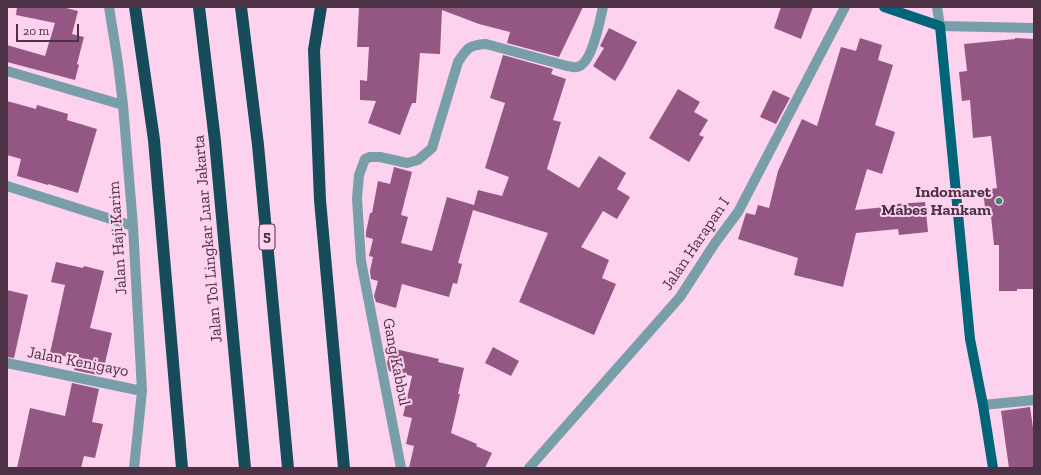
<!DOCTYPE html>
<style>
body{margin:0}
#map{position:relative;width:1041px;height:475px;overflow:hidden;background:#fcd2ef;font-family:"Zilla Slab",serif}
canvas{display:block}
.frame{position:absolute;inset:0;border:8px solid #4d3145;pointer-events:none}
.scale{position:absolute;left:16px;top:24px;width:63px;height:18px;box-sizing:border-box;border:2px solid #4d3145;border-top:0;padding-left:5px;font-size:12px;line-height:14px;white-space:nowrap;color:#4d3145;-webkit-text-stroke:3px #fcd2ef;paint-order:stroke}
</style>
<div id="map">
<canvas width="1041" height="475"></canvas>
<div class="frame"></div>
<div class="scale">20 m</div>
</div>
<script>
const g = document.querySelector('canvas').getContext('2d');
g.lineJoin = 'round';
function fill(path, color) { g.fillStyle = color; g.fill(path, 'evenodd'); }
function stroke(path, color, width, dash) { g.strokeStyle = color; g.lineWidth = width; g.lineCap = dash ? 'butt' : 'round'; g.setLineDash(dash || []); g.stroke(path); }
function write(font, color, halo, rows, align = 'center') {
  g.font = font + ' "Zilla Slab",serif'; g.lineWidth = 4; g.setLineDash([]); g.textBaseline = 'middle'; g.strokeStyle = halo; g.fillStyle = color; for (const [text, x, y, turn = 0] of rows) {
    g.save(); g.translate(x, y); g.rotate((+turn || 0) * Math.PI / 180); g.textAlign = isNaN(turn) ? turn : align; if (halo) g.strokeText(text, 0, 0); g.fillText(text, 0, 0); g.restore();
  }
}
fill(new Path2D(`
 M 17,7 L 62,7 L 78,11 L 72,34 L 84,37 L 77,64 L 79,65 L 75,80 L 7,62 L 7,45 L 45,56 L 55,23 L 16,15 Z
 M 359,7 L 583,7 L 559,57 L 507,43 L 510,32 L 479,24 L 442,10 L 440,54 L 420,53 L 416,103 L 412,103 L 400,135 L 368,123 L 376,101 L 360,100 L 360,80 L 367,81 L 369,47 L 357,47 Z
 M 781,7 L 813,7 L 801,39 L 774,28 Z
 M 609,28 L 637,42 L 623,68 L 615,81 L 593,66 L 604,48 L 600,46 Z
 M 860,38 L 882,45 L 878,60 L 893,65 L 875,125 L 895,132 L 882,174 L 867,169 L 855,210 L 896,206 L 896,204 L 925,202 L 928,232 L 899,235 L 898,229 L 856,233 L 843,287 L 794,275 L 798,258 L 738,239 L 746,213 L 755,215 L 758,205 L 769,208 L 778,171 L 802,119 L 817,126 L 841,47 L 856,51 Z
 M 1015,38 L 1034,39 L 1034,289 L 1017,289 L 1017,291 L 999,291 L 999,245 L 994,245 L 991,216 L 986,216 L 983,190 L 997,188 L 991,136 L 973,138 L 970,100 L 962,101 L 959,72 L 967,71 L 964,44 L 1015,39 Z
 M 503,55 L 553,69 L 551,74 L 566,79 L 553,120 L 561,122 L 547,169 L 579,188 L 599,156 L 626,173 L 617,189 L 630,197 L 617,219 L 603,211 L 581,247 L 609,260 L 602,278 L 616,284 L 594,335 L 519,302 L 548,233 L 473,210 L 458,263 L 462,264 L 457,284 L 453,283 L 449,297 L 402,284 L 396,308 L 376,302 L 374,296 L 378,281 L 371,279 L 370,271 L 373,257 L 369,256 L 373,239 L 366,237 L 366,232 L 370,213 L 372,213 L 378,181 L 390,184 L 394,167 L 412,172 L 401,215 L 408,217 L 401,243 L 432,251 L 447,197 L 474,205 L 478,190 L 502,196 L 509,177 L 485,168 L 505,103 L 490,98 Z
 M 678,89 L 700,102 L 694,112 L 708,120 L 699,135 L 704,137 L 689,162 L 649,138 Z
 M 773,90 L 790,98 L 776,124 L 760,117 Z
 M 7,101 L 36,109 L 37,105 L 68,114 L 67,120 L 97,129 L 78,193 L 48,184 L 48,185 L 17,176 L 21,159 L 7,155 Z
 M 56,262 L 83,268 L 84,266 L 104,271 L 90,328 L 112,333 L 102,376 L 74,370 L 77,359 L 50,353 L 65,285 L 51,282 Z
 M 7,290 L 28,295 L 14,358 L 7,357 Z
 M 493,347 L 519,361 L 511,376 L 485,363 Z
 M 391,348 L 439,359 L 438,362 L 464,368 L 458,394 L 460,394 L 451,433 L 477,444 L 476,446 L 492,453 L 485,468 L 409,468 L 414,446 L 406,444 L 412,418 L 403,416 L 412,376 L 389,371 L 387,363 Z
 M 72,383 L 99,389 L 92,422 L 103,424 L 95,458 L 84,456 L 81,468 L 17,468 L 30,408 L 65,416 Z
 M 1030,407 L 1034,435 L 1034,468 L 1009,468 L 1001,411 Z`), '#945783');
stroke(new Path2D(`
 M 109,7 L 118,63 L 123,105 L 133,226 L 142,391 L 134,468
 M 937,7 L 940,26 L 1034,28
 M 7,71 L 123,105
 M 7,186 L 133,226
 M 7,363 L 142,391
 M 983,405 L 1034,400
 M 401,468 L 361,261 L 357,198 L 359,175 L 365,159 L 370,157 L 380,157 L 407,163 L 418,160 L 432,148 L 458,62 C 467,48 469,45 486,44 L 567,66 C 570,66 574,68 577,67 C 592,65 600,20 603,7
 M 529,468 L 680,297 L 715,243 L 738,212 L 845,7`), '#789ea9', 10);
stroke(new Path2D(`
 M 884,7 L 940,26 L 970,339 L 983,405 L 993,468`), '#006579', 10);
stroke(new Path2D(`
 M 135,7 L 154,140 L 182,468
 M 199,7 L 215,141 L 245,468
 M 241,7 L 258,145 L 288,468
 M 321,7 L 314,50 L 320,200 L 344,468`), '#164c5a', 12);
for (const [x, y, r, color] of [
 [999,201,4,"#378d61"]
]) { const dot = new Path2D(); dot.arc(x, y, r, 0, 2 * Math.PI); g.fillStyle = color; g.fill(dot); stroke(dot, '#fcd2ef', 1.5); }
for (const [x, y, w] of [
 [267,237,16]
]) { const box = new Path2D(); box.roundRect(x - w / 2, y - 13, w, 26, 3); g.fillStyle = '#fcd2ef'; g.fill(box); stroke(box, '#4d3145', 1); }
write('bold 15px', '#4d3145', null, [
 ["5",267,237]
]);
write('bold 16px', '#4d3145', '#fcd2ef', [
 ["Indomaret",991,192],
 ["Mabes Hankam",991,210]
], 'right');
write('16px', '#4d3145', '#fcd2ef', [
 ["Jalan Haji Karim",118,238,-94],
 ["Jalan Tol Lingkar Luar Jakarta",208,239,-95],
 ["Jalan Harapan I",696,244,-56],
 ["Jalan Kenigayo",78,362,11],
 ["Gang Kabbul",396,362,79]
]);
</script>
